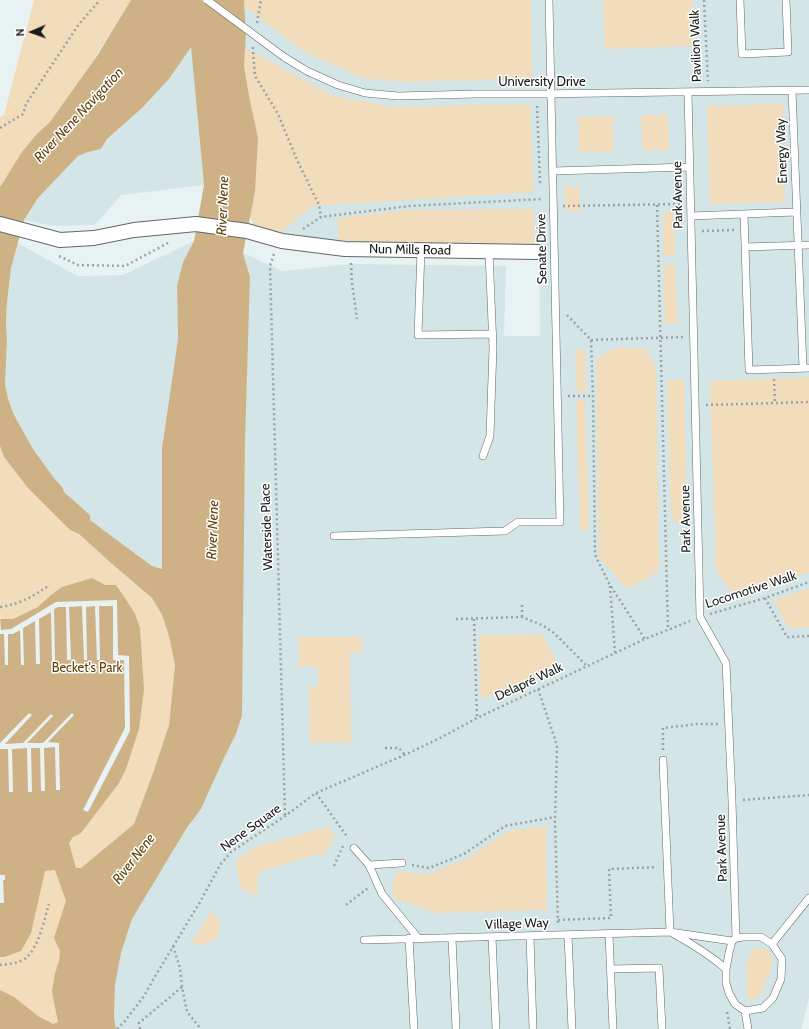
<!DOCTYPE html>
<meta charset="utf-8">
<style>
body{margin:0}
#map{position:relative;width:809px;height:1029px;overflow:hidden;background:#e9f2f3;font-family:Cabin,sans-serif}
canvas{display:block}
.north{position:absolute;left:12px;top:12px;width:40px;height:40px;-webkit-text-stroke:3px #fff;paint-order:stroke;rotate:268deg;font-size:11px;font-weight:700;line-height:16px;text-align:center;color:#181b1b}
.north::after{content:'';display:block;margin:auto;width:14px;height:18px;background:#181b1b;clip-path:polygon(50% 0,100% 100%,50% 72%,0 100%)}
</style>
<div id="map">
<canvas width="809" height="1029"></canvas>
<div class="north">N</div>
</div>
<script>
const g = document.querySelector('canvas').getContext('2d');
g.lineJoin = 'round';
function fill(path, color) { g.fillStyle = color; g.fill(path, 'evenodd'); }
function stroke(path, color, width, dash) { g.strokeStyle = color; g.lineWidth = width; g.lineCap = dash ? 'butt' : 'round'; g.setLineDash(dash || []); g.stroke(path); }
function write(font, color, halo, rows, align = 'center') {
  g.font = font + ' Cabin,sans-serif'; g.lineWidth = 3; g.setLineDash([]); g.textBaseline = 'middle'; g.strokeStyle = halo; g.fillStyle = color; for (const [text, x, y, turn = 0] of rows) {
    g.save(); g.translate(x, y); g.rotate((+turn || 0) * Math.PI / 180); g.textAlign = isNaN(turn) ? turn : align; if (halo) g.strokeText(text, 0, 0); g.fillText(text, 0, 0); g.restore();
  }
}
fill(new Path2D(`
 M 244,0 L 809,0 L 809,998 L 801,1029 L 116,1029 L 114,1017 L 115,985 L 121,953 L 132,919 L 186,829 L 201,809 L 224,758 L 236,734 L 242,643 L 245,443 L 250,277 L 243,253 L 282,271 L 352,264 L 506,266 L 504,336 L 540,336 L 539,247 L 392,243 L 305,239 L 254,226 L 250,216 L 255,192 L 258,138 L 244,66 L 246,34 Z
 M 191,46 L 204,185 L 121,195 L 95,225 L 52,226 L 24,220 L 38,198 L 78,156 L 88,152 L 101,149 L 107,139 L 142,108 L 169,79 Z
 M 194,241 L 183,262 L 177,286 L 178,339 L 162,448 L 162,569 L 152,566 L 90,520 L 90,515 L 64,492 L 63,487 L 54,478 L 33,449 L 14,415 L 8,399 L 5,384 L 7,342 L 6,320 L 7,303 L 11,268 L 17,243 L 78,276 L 123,275 Z`), '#d3e5e6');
fill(new Path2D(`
 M 34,0 L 131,0 C 106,41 80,82 51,121 C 37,140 20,159 5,178 L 0,187 L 0,117 L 4,115 Z
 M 244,0 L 531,0 L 532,79 L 401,82 L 362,78 L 303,51 L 243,5 Z
 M 603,0 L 692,0 L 693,46 L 605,49 Z
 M 245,48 L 334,96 L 394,107 L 530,104 L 534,192 L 312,206 L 281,232 L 254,226 L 250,216 L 255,192 L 250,101 L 244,66 Z
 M 783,104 L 785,202 L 710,204 L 707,106 Z
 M 641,115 L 668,115 L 669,150 L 642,150 Z
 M 613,116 L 614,151 L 579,152 L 578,117 Z
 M 565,187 L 579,187 L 580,211 L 566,211 Z
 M 534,209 L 534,247 L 392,243 L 339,240 L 337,218 L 411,210 Z
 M 663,212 L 673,212 L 675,256 L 664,256 Z
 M 675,264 L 677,323 L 665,324 L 664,265 Z
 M 615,348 L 646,348 L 656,368 L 659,571 L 634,586 L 627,588 L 599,558 L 596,359 Z
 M 575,350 L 585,350 L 586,392 L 577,393 Z
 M 809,377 L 809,572 L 735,598 L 716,571 L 710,381 Z
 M 667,380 L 684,380 L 687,517 L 678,525 L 671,516 Z
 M 585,399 L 589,530 L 580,530 L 576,400 Z
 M 0,446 L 4,457 L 28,488 L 70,530 L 82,536 L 111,563 L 152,598 L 162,615 L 169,636 L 175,665 L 169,725 L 153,773 L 134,824 L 81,868 L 60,951 L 59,961 L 55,973 L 55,1008 L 58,1022 L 56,1029 L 0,1029 Z
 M 809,588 L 809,627 L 789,628 L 774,601 Z
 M 542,634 L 558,665 L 558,670 L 484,698 L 480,694 L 479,635 Z
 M 298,637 L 362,637 L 362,652 L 350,652 L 351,743 L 310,743 L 309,687 L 318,686 L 318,667 L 299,667 Z
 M 546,826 L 547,910 L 435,913 L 394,898 L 392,886 L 398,871 L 428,875 L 470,857 L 508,831 Z
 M 328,827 L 336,836 L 323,856 L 314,855 L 260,872 L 257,878 L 258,896 L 240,888 L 236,861 L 255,847 Z
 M 210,912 L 220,921 L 218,937 L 203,945 L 192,944 Z
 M 765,948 L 771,955 L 772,968 L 761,993 L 752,1001 L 747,997 L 746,962 L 754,949 Z`), '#f1dcbc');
fill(new Path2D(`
 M 131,0 L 244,0 L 246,34 L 244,66 L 250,101 L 258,138 L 255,192 L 243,253 L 250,277 L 245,443 L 242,715 L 236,734 L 224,758 L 201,809 L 186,829 L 132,919 L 121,953 L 115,985 L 114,1017 L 116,1029 L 0,1029 L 0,990 L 14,997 L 38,1016 L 53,1024 L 58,1022 L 55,1008 L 52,991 L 55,973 L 59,961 L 60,951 L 54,938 L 66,901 L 55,870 L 45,871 L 31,933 L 21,951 L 4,957 L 0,957 L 0,619 L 13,619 L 38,607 L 51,595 L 62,587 L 92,578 L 105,585 L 116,585 L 125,598 L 135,614 L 140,628 L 144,690 L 139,729 L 126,769 L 119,783 L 81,833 L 73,837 L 69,843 L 76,868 L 81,868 L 134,824 L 153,773 L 169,725 L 175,665 L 169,636 L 162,615 L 152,598 L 111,563 L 79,534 L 70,530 L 28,488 L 4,457 L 0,446 L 0,187 L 22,152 L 36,135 L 50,122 L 99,53 L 100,51 ZM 191,47 L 204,185 L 194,241 L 183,262 L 177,286 L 178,339 L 162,448 L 162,569 L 152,566 L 90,520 L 90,515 L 64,492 L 63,488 L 54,478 L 33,449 L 14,415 L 8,399 L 5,384 L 7,342 L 6,320 L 7,303 L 11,268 L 24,220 L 38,198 L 78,156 L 88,152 L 101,149 L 107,139 L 142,108 L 169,79 Z`), '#ceb286');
fill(new Path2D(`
 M 117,600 L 118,655 L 129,656 L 130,731 L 88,812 L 83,810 L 125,728 L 124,660 L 113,660 L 113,606 L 99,606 L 100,660 L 97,660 L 95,606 L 86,607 L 87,660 L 84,660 L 82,606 L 69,607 L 71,660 L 67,660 L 66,607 L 58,607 L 54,609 L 55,663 L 52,663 L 51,612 L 39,619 L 40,664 L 36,664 L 35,621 L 23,628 L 24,665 L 21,665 L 20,630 L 13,634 L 8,634 L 8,665 L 5,665 L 4,634 L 0,634 L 0,617 L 1,630 L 11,629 L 56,602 Z
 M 29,713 L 32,715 L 5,744 L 23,743 L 51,714 L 53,716 L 27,743 L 43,743 L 72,713 L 74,715 L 48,742 L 59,743 L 60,790 L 56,790 L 55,747 L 44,748 L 45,791 L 41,791 L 40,748 L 31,748 L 32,792 L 28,792 L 27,748 L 12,749 L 13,792 L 9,792 L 8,749 L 0,749 L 0,743 Z
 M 0,875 L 5,875 L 5,880 L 3,880 L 4,903 L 0,903 Z`), '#e9f2f3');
const service = new Path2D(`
 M 740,0 L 742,54 L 788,52 L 786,0
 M 284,57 L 307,71 L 338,85 L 365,93 L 398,96 L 476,94 L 537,94 L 809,90
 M 792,90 L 803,368
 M 688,92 L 700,617 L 726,663 L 732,801 L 736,938
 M 553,171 L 690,167
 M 744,214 L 749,370 L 809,368
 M 691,216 L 796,212
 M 745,247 L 809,245
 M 421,250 L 418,335 L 493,334
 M 483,456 L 490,436 L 493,347 L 489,252
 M 334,536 L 505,531 L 518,522 L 560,522 L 549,0
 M 663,760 L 670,932
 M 354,848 L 369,865 L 382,894 L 419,939
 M 369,865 L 402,863
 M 609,934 L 613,1029
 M 674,934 C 692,944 710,955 726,969
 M 568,935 L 572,1029
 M 530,936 L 533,1029
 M 492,937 L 496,1029
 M 744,937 L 761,937 L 772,944 L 782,959 L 781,979 L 773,998 L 763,1008 L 745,1011 L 735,1004 L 729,993 L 726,983 L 726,969 L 729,953 L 732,941 L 736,938 Z
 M 409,938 L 414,1029
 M 452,938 L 456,1029
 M 364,940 L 670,932 L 732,941
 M 772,944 L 809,898
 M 610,969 L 659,968 L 662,1029
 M 745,1011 L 748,1029`);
const minor = new Path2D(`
 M 0,224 L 60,240 L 94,238 L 134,230 L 196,224 L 247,231 L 282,241 L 345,249 L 538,252`);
stroke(service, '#606868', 8);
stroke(minor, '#606868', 16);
stroke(new Path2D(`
 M 704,0 L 708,81
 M 257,23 L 261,0
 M 253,47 L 253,51 L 255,76 L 278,114 L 297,160 L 319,205 L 321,217
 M 537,106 L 540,183
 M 0,128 L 23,114 L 26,104 L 79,24 L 100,0
 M 657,205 L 668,630
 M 563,206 L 680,204
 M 303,229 L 321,217 L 409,206 L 542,199
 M 702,231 L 735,230
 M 274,254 L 270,266 L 285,816
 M 59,256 L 78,265 L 125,266 L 168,243
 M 351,263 L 352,283 L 357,319
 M 567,315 L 591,340 L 593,396 L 595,555 L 610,585 L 645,639
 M 591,340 L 683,337
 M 774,379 L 775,403
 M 568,396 L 593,396
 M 706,405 L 809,402
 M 610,586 L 615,653
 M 765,598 L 787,637 L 809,636
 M 0,607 C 21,604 33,596 50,585
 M 710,614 L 765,598 L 809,582
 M 522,617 L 522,605
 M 456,619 L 522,617 L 542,625 L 554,633 L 587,666
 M 474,619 L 477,718
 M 538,689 L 557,745 L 555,822 L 558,924
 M 385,748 L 399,748 L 405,755
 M 663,750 L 663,728 L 698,724 L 718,724
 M 316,793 L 348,838
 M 743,800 L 809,795
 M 412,865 L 429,868 L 464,854 L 505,826 L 555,817
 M 334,866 L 343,846
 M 346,905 L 368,888
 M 558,920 L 611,918 L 609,869 L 657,867
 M 173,946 L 180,968 L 182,987 L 187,1012 L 201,1029
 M 0,965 C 8,964 21,963 27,957 C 39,946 44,920 49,904
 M 727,1012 L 730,1029
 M 117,1029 L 125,1021 L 144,996 L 154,978 L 200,902 L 220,865 L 231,852 L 285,816 L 316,793 L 409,753 L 442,737 L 477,718 L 645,639 L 690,621
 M 140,1029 L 139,1023 L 182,987`), '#9ca3a3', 2.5, [2, 3]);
stroke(service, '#fff', 7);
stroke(minor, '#fff', 14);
const serviceBridge = new Path2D(`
 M 207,0 L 284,57`);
stroke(serviceBridge, '#606868', 8, []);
stroke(serviceBridge, '#fff', 7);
write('13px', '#181b1b', '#fff', [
 ["Pavilion Walk",696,46,-92],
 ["University Drive",542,82],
 ["Energy Way",782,151,-92],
 ["Park Avenue",678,195,-91],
 ["Senate Drive",542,249,-91],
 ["Nun Mills Road",410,250,1],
 ["Park Avenue",686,519,-91],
 ["Waterside Place",267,527,-92],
 ["Locomotive Walk",751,590,-18],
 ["Delapré Walk",529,682,-25],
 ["Nene Square",251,828,-36],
 ["Park Avenue",722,848,-92],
 ["Village Way",517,924,-2]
]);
write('13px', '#5f420b', '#fff', [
 ["Becket's Park",87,668]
]);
write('italic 14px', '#61450f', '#fff', [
 ["River Nene Navigation",79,115,-47],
 ["River Nene",223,206,-88],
 ["River Nene",213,530,-88],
 ["River Nene",134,859,-52]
]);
</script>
